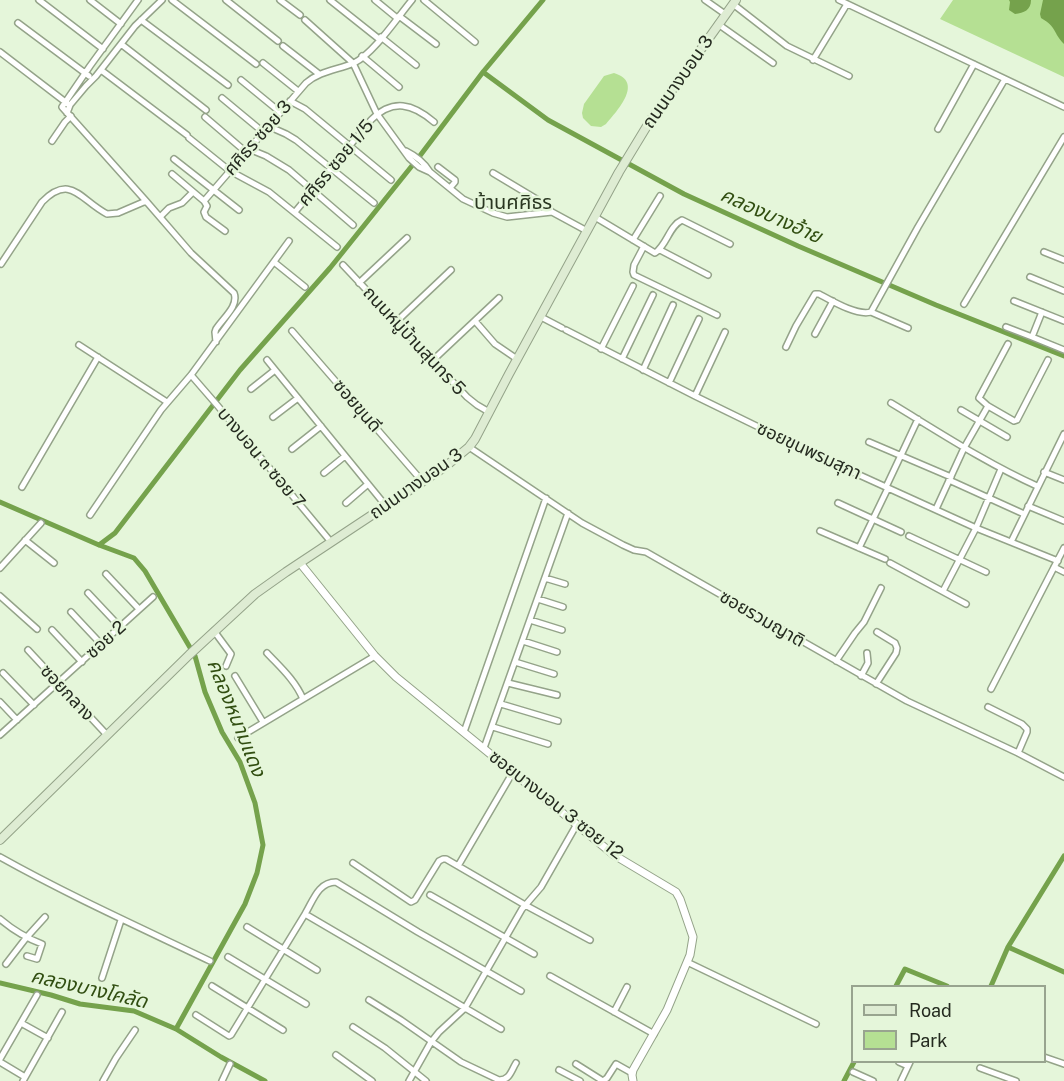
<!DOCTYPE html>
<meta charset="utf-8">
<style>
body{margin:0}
#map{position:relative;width:1064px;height:1081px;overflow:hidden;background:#e5f6da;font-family:"Public Sans",sans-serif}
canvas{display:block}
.legend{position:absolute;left:851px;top:985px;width:195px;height:78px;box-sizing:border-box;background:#e5f6da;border:2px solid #98a48f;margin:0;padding:8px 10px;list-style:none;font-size:18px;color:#242a1f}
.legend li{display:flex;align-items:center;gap:12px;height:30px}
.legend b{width:30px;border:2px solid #98a48f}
</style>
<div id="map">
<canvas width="1064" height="1081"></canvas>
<ul class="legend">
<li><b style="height:8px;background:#deecd3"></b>Road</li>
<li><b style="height:16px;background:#b5e093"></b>Park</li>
</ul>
</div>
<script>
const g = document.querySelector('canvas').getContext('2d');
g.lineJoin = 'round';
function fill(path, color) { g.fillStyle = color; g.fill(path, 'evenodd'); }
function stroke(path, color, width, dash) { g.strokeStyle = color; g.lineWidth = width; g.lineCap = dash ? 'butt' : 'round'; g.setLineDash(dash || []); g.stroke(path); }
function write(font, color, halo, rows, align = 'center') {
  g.font = font + ' "Public Sans","Noto Sans Thai",sans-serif'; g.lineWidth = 5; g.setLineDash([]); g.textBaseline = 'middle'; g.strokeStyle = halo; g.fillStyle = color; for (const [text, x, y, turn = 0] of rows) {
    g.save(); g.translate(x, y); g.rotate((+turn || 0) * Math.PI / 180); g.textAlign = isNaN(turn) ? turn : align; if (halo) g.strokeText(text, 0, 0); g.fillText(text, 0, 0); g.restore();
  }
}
fill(new Path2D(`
 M 953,0 L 1064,0 L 1064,77 L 940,19 Z
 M 614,73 C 644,82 618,110 606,124 L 601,127 L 591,126 L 583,118 L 582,113 L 584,104 L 604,76 Z`), '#b5e093');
fill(new Path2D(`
 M 1009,0 L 1031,0 C 1031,10 1024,13 1015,14 L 1009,10 L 1010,2 Z
 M 1043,0 L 1064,0 L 1064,44 C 1053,33 1057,27 1041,18 L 1040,14 Z`), '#75a24c');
stroke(new Path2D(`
 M 483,72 L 548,120 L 684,194 L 798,246 L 936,305 L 1064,356
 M 0,502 L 99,545 L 134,558 L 145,571 L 195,656 L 205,692 L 222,732 L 240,762 L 255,803 L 263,845 L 257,873 L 245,904 L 176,1029
 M 99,545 L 115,533 L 240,370 L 330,268 L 419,157 L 483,72 L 543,0
 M 1064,856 L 1008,947 L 1064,972
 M 0,983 L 51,995 L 80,1004 L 134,1011 L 176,1029 L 221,1057 L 265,1081
 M 896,986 L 905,969 L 947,986
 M 991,986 L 1008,947
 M 844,1081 L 854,1062`), '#75a24c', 5);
const minor = new Path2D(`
 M 39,0 L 103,49
 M 90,0 L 121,24
 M 138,0 L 90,66 L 62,107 L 146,201 L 191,253 L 234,293 C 239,306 223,318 216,329 L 215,332 L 216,342
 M 172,0 L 256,64
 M 226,0 L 278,41
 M 280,0 L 300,15
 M 330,0 L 379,39
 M 375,0 L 397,18
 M 424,0 L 475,42
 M 705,0 L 725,14
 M 839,0 L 1064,107
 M 733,4 L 787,46 L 849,76
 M 399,16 L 436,44
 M 141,20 L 228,85
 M 305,20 L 353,63 L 377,114 L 409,158 L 419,167 L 430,172 L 463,199 L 493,213 L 507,217 L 552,212
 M 18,23 L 89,76
 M 718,24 L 773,63
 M 381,37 L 416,65
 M 121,44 L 206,110
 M 283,46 L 319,74
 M 0,52 L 68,104
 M 362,56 L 399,87
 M 813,60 L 847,4
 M 263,63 L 298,91
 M 101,70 L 187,135
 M 241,80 L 280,112
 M 222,98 L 263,132
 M 290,101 L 305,109 L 391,180
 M 67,113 L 70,105 L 86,86 L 96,76 L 135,26 L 162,0
 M 205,117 L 246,152
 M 268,126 L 286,134 L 296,140 L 374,203
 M 938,129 L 974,64
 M 189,138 L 230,171 L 269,192 L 337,247
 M 52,141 L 65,122 L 71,116
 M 249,149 L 266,156 L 289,170 L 353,225
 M 406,151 C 416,156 424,162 430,172
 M 174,159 L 239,210
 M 438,167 L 455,180 L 455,182 L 450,188
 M 493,173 L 543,203 L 552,212 L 587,231
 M 172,174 L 204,201 L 306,83 C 320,71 337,70 354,63 C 374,53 397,18 412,0
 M 204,201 L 207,206 L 204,212 L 206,217 L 225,231
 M 295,212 L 371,120 C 393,98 413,104 434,122
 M 160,217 L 169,208 L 182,203 L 191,194
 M 595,217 L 655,253 C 667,245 669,226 682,220 L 730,244
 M 633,240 L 660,196
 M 644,246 L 634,265 L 633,272 L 634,275 L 717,315
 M 660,250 L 708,275
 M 1044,252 L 1064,260
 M 274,262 L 305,287
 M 1,264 L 42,202 C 71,173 80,200 107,214 L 118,213 L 146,201
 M 343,265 L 467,397 L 477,405 L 489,412
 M 1030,277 L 1064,291
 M 359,283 L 407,238
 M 1014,301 L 1064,321
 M 964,304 L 1064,137
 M 871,312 L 908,328
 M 1042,312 L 1032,337 L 1064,350
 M 541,317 L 562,328
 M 475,321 L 495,344 L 517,359
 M 396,322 L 451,270
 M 1006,327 L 1032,337
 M 566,330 L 695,396 L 822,458 L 976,528 L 1058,561
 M 292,331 L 422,481
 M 815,334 L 833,301
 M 1008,344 L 979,398 L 988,406 L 1014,421 L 1017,420 L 1048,360
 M 79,345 L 167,402
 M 786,347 L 796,326 L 815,294 L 819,294 C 832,301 857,316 871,312 L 918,227 L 1005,79
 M 601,349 L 633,286
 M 622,359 L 653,295
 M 267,360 L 386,506
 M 432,361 L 499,298
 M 643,370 L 673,305
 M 191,375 L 217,405 L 331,542
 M 669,383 L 699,319
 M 251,389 L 275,370
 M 695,396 L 725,332
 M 891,403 C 939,432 986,463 1037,486
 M 961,410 L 1007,437
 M 273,417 L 298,398
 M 869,442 L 951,477
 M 469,447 L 582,523 L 623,545 L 634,550 L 646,552 L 907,701 L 1018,753 L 1064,777
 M 292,449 L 321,426
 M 1044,472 L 1064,480
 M 324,473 L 345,456
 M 949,480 L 1024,514
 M 22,487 L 98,357
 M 886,487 L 918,419
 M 346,503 L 368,484
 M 838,503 L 901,532
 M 1028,506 L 1064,521
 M 936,509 L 964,448 L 988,406
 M 90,515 L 161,410 L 191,375 L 289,241
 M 820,531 L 885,559
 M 909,536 L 986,572
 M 25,540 L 54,563
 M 1011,542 L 1064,434
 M 859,548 L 888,488
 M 890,563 L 966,604
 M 1054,567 L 1064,572
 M 0,568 L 41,523
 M 106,574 L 139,609
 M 545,578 L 565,584
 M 943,591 L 976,528 L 1001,469
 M 88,593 L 120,627
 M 0,596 L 37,629
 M 538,599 L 563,607
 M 71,612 L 101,644
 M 530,620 L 562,630
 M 52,630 L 82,662
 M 214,631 L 231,654 L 226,666
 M 523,641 L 557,652
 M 28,650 L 107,735
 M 267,653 C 280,667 295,680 303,699
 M 836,661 L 855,633 L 864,622 L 881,588
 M 515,662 L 554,674
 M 3,673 L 34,705
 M 235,676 L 263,722
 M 861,676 L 868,663 L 867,653
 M 508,683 L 557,695
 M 876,684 L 896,653 L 897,648 L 895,643 L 877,632
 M 991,689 L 1064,548
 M 0,702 L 17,720
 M 501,704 L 558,721
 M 988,707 L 1022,724 L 1027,729 L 1027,732 L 1018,753
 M 493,727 L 548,744
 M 464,732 L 546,498
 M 0,735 L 153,597
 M 238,738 L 375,656
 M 484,748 L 568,513
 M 0,857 C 68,895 139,927 210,961
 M 353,863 L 411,902 L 415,900 L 439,861 L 443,859 L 446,859 L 525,905 L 590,940
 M 458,866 L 513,772
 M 430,895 L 534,954
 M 305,914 L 501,1029
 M 0,919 C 13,930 26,938 42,944 L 37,959 L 27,956
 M 247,927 L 317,970
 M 228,957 L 306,1004
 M 687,962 L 816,1024
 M 6,964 L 26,938 L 45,917
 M 550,976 L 654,1034
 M 102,978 L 121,920
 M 212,986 L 283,1030
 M 369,1000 L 401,1020 L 461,1062 L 499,1080 C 510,1080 511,1071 516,1063
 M 614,1012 L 627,987
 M 196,1015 L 229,1036 L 231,1035 L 305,914 C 313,901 318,882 336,882 L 418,932 L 521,991
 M 21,1023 L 48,1038
 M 353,1027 L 385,1048 L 426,1081
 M 336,1055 L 372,1081
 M 1044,1057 L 1064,1064
 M 0,1059 L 37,995
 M 0,1062 L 25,1077
 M 899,1062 L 908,1066
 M 576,1064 L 603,1081
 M 980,1068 L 1016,1081
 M 559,1070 L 580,1081
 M 853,1072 L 873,1081
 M 23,1081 L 62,1012
 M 103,1081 L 116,1058 L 135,1030
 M 222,1081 L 230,1064
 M 409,1081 L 431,1042 L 439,1032 L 465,1008 L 522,909 L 541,887 L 577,824
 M 603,1081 L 607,1078 L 616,1064 L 632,1073
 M 901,1081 L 910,1062`);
const tertiary = new Path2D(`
 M 300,563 L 375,656 L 396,677 L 614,855 L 676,892 L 680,899 L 693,937 L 690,955 L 667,1010 L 633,1070 L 632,1075 L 633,1081`);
const secondary = new Path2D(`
 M 0,840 L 189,655 L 255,594 L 286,572 L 446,466 L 469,447 L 475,439 L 509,374 L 619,172 L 650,121 L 736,0`);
stroke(minor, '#94a389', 8);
stroke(tertiary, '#94a389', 9);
stroke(secondary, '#94a389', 10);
stroke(minor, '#fff', 5);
stroke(tertiary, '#fff', 7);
stroke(secondary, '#deecd3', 8);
write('18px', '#242a1f', '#e5f6da', [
 ["ถนนบางบอน 3",678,82,-55],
 ["ศศิธร ซอย 3",258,138,-49],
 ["ศศิธร ซอย 1/5",336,163,-50],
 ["ถนนหมู่บ้านสุนทร 5",414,341,47],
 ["ซอยขุนดี",357,406,49],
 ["ซอยขุนพรมสุภา",809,451,25],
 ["บางบอน ๓ ซอย 7",261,458,50],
 ["ถนนบางบอน 3",416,484,-35],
 ["ซอยรวมญาติ",762,619,30],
 ["ซอย 2",106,640,-42],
 ["ซอยกลาง",67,693,47],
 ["ซอยบางบอน 3 ซอย 12",556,805,38]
]);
write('20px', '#293620', '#e5f6da', [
 ["บ้านศศิธร",513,203]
]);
write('italic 20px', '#314e11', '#e5f6da', [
 ["คลองบางอ้าย",771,216,24],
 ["คลองหนามแดง",236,718,68],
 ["คลองบางโคลัด",89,989,13]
]);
</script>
